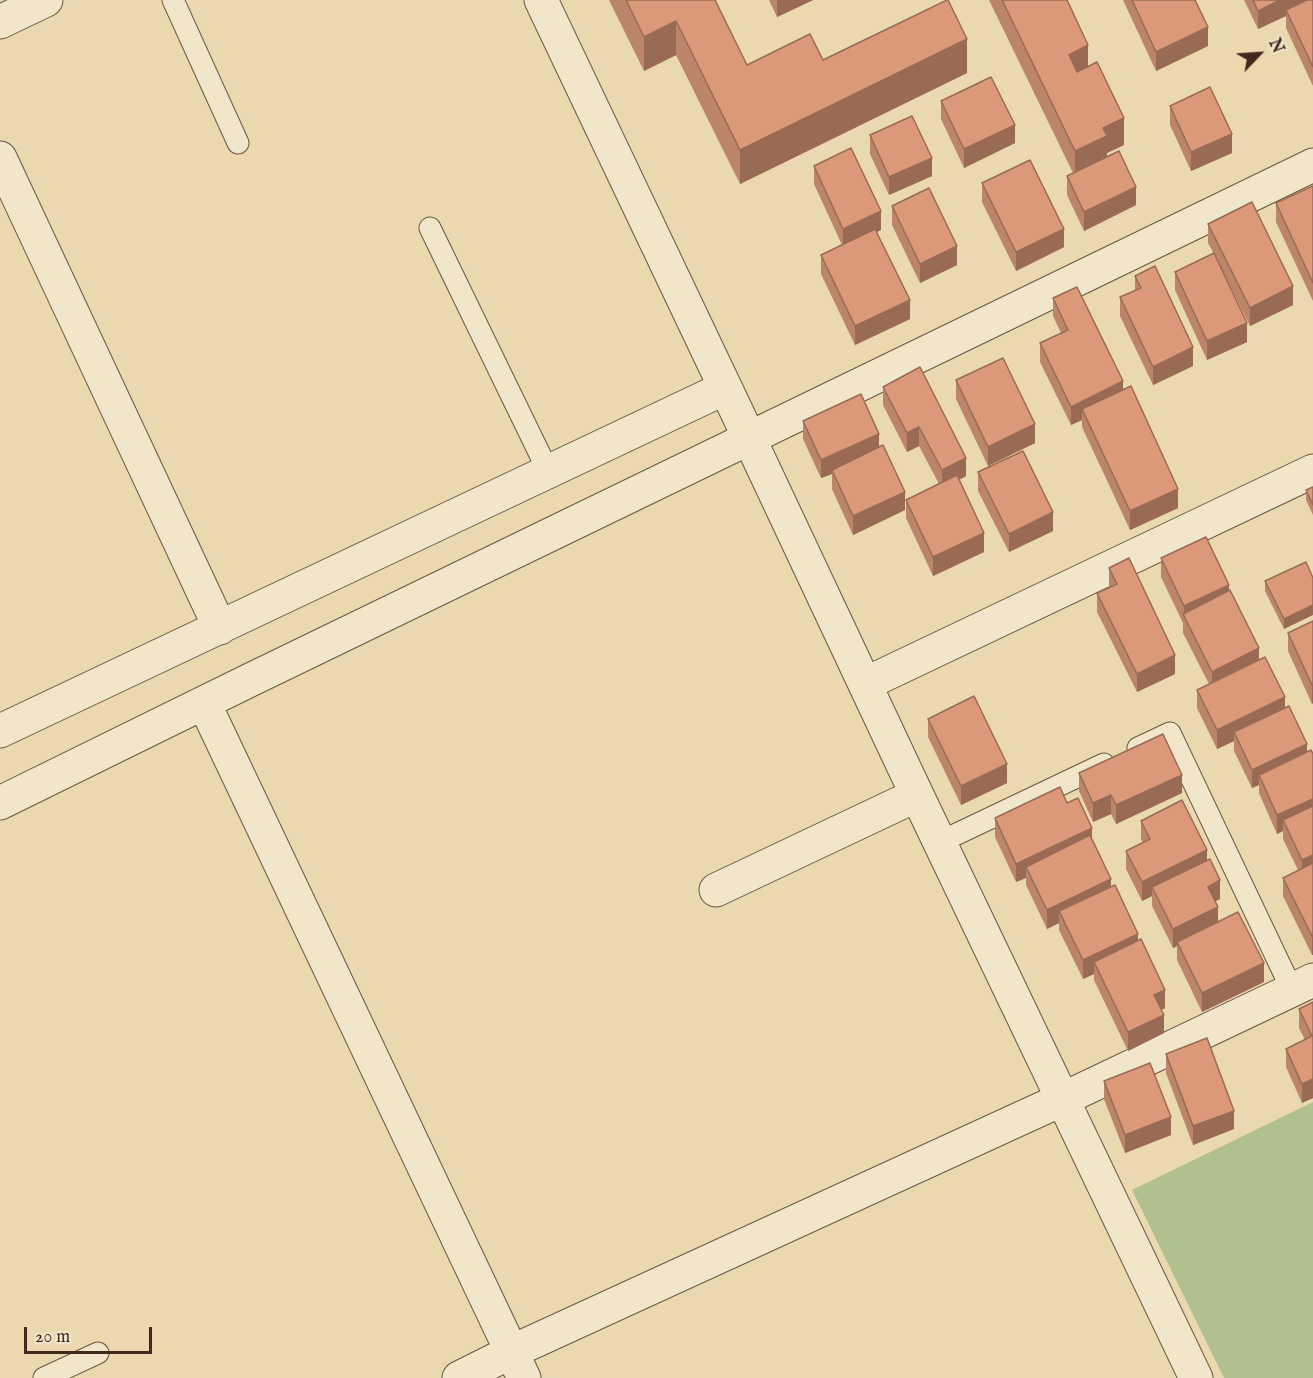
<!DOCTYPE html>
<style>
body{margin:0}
#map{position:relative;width:1313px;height:1378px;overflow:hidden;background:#ead8ae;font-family:"IM FELL English",serif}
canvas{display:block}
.north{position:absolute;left:1229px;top:24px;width:60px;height:60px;-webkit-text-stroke:4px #f1e6ca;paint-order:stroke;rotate:65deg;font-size:16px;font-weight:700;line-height:24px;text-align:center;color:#402a1e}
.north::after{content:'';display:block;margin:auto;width:21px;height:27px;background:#402a1e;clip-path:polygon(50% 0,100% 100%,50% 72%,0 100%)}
.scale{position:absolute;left:24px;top:1327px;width:128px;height:27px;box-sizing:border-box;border:3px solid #402a1e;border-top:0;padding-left:8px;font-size:18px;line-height:21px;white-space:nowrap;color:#402a1e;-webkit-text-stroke:4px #f1e6ca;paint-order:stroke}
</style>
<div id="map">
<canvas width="1313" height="1378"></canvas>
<div class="north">N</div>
<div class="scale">20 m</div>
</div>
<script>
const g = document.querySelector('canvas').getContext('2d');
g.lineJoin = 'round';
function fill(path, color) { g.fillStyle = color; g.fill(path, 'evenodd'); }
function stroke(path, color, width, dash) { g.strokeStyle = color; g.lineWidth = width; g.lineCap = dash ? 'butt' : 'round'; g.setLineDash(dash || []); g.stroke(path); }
fill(new Path2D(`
 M 1313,1102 L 1313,1378 L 1224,1378 L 1132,1190 Z`), '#b0c08f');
const service = new Path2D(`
 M 173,0 L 238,143
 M 430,228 L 548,471
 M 1138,748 L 1170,733 L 1292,990
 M 940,842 L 1104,764
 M 44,1378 L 98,1353`);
const minor = new Path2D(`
 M 541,0 L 735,408 L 917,795 L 1196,1378
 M 0,22 L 46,0
 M 0,158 L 220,628
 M 865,684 L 1313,471
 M 204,703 L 524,1378
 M 0,731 L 725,388
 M 0,803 L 246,682 L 1313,165
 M 716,890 L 917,795
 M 459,1378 L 511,1352 L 1063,1099 L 1313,980`);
stroke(service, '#6a5642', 23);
stroke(minor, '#6a5642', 35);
stroke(service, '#f1e6ca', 21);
stroke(minor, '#f1e6ca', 33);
fill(new Path2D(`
 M 609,0 L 717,0 L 715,1 L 747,65 L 823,60 L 967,73 L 740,184 L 676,55 L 644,71 Z
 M 769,0 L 813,0 L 777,17 Z
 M 989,0 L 1067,0 L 1088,67 L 1124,145 L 1107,153 L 1107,157 L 1136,205 L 1084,231 L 1067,195 L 1067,176 L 1073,173 Z
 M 1123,0 L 1195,0 L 1208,46 L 1156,71 Z
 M 1244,0 L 1313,0 L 1313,86 L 1286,28 L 1286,16 L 1258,29 Z
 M 941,101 L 1015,143 L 964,168 L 941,119 Z
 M 1170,106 L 1232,153 L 1191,171 L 1170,125 Z
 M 870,135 L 932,176 L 889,195 L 870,154 Z
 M 814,166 L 881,230 L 877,232 L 910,319 L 855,345 L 821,274 L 821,255 L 842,245 L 814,184 Z
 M 982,183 L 1064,247 L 1016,271 L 982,202 Z
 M 1313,186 L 1313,301 L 1276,222 L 1276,203 Z
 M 892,206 L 957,265 L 920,283 L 892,225 Z
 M 1208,224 L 1293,305 L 1250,326 L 1224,274 L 1247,342 L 1207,360 L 1175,290 L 1175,272 L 1214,254 L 1208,243 Z
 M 1135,276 L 1193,366 L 1153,385 L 1120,316 L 1120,297 L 1135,290 Z
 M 1053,298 L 1123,390 L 1178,508 L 1130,530 L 1082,427 L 1082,420 L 1071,425 L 1040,362 L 1040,343 L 1061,333 L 1053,316 Z
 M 956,380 L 1035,443 L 988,466 L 956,399 Z
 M 883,387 L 966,476 L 959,480 L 984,552 L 933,576 L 906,518 L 906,500 L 939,484 L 919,446 L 907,452 L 883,405 Z
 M 803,421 L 879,448 L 905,510 L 853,535 L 832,489 L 832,474 L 821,478 L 803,439 Z
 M 978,472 L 1053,531 L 1009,552 L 978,491 Z
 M 1313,487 L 1313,515 L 1306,500 L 1306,490 Z
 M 1161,558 L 1229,591 L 1259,659 L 1307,752 L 1313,754 L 1312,955 L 1283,896 L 1283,878 L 1298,870 L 1283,839 L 1283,831 L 1277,834 L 1259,793 L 1259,785 L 1252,788 L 1234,751 L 1234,741 L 1217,749 L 1197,708 L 1197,690 L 1209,684 L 1183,633 L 1183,623 L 1161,577 Z
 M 1306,562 L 1284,629 L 1265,591 L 1265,581 Z
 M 1109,568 L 1175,674 L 1137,692 L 1097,612 L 1097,593 L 1109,587 Z
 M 1313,621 L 1313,703 L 1312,704 L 1288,651 L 1288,633 Z
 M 928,719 L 1007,783 L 961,805 L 928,737 Z
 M 1079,773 L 1182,793 L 1116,824 L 1111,814 L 1093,822 L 1079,791 Z
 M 1067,803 L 1092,840 L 1111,886 L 1138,940 L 1165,1008 L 1161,1010 L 1164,1033 L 1128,1051 L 1094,980 L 1094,974 L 1083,979 L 1059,930 L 1059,923 L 1047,929 L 1026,885 L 1026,878 L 1016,882 L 995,837 L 995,818 Z
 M 1141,821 L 1207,860 L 1220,899 L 1215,901 L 1218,922 L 1264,982 L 1202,1012 L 1177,960 L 1177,946 L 1173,948 L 1152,906 L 1152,896 L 1142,901 L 1126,869 L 1126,851 L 1143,842 L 1141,839 Z
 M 1313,1002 L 1313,1098 L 1302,1103 L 1286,1067 L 1286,1049 L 1305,1040 L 1299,1028 L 1299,1009 Z
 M 1166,1054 L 1234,1129 L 1193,1145 L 1166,1073 Z
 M 1104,1081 L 1171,1135 L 1125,1153 L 1104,1099 Z`), '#bc8469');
fill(new Path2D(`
 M 777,0 L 813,0 L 777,17 Z
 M 1280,0 L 1313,0 L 1286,10 L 1286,16 L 1258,29 L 1258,11 Z
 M 676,21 L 676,55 L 644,71 L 644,37 Z
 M 1208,27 L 1208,46 L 1156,71 L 1156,52 Z
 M 967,39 L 967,73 L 740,184 L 740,150 Z
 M 1088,45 L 1088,72 L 1069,82 L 1069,55 Z
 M 1124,118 L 1124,145 L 1107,153 L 1107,163 L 1075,178 L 1075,151 L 1103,128 Z
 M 1015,125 L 1015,143 L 964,168 L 964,149 Z
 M 1232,134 L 1232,153 L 1191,171 L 1191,152 Z
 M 932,158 L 932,176 L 889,195 L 889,177 Z
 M 1136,187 L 1136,205 L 1084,231 L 1084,212 Z
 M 881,211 L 881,230 L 843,248 L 843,229 Z
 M 1064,229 L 1064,247 L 1016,271 L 1016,252 Z
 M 957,246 L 957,265 L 920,283 L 920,264 Z
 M 1293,286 L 1293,305 L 1250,326 L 1250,308 Z
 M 910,300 L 910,319 L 855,345 L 855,326 Z
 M 1247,323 L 1247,342 L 1207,360 L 1207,341 Z
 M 1193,347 L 1193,366 L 1153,385 L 1153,367 Z
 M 1123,381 L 1123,400 L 1082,409 L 1082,420 L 1071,425 L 1071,407 Z
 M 1035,424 L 1035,443 L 988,466 L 988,447 Z
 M 919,427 L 919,446 L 907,452 L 907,433 Z
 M 879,434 L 879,453 L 832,470 L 832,474 L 821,478 L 821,460 Z
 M 966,458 L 966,476 L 942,489 L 942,470 Z
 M 1178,489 L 1178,508 L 1130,530 L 1130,511 Z
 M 905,492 L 905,510 L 853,535 L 853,516 Z
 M 1053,512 L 1053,531 L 1009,552 L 1009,534 Z
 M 984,533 L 984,552 L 933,576 L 933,557 Z
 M 1229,585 L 1229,603 L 1184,616 L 1184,606 Z
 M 1313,605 L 1313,615 L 1284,629 L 1284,619 Z
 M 1259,648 L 1259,666 L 1212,690 L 1212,672 Z
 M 1175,655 L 1175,674 L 1137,692 L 1137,674 Z
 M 1312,685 L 1313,685 L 1313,703 L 1312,704 Z
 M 1285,697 L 1285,716 L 1234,732 L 1234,741 L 1217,749 L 1217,730 Z
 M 1307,744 L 1307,763 L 1259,775 L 1259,785 L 1252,788 L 1252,770 Z
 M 1007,764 L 1007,783 L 961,805 L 961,786 Z
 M 1182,775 L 1182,793 L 1116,824 L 1116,805 Z
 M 1111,795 L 1111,814 L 1093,822 L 1093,803 Z
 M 1313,799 L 1313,817 L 1283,820 L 1283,831 L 1277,834 L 1277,815 Z
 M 1092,828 L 1092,847 L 1026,867 L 1026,878 L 1016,882 L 1016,864 Z
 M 1207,850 L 1207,869 L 1152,887 L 1152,896 L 1142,901 L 1142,882 Z
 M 1313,855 L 1313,873 L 1302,879 L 1302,860 Z
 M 1111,879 L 1111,897 L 1059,911 L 1059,923 L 1047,929 L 1047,910 Z
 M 1220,880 L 1220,899 L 1208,905 L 1208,887 Z
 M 1218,907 L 1218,926 L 1177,942 L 1177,946 L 1173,948 L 1173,929 Z
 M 1138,934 L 1138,953 L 1094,962 L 1094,974 L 1083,979 L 1083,960 Z
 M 1312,936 L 1313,936 L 1313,955 L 1312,955 Z
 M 1264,963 L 1264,982 L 1202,1012 L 1202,993 Z
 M 1165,990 L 1165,1008 L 1154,1013 L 1154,995 Z
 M 1164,1015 L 1164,1033 L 1128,1051 L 1128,1032 Z
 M 1313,1079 L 1313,1098 L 1302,1103 L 1302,1084 Z
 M 1234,1111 L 1234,1129 L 1193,1145 L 1193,1126 Z
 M 1171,1117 L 1171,1135 L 1125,1153 L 1125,1135 Z`), '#996b55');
const building = new Path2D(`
 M 626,0 L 715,0 L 747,65 L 810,34 L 823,60 L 947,0 L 948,0 L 967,39 L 740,150 L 676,21 L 644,37 Z
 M 1002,0 L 1067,0 L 1088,45 L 1069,55 L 1077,72 L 1097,62 L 1124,118 L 1103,128 L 1107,136 L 1075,151 Z
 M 1132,0 L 1195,0 L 1208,27 L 1156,52 Z
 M 1253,0 L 1280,0 L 1258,11 Z
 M 1307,0 L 1313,0 L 1313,67 L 1286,10 Z
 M 991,77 L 1015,125 L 964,149 L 941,101 Z
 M 1210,87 L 1232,134 L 1191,152 L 1170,106 Z
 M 912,116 L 932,158 L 889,177 L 870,135 Z
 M 851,148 L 881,211 L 843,229 L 814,166 Z
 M 1119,151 L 1136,187 L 1084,212 L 1067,176 Z
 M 1030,160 L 1064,229 L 1016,252 L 982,183 Z
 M 1313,186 L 1313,283 L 1276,203 Z
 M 929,188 L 957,246 L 920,264 L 892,206 Z
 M 1252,202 L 1293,286 L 1250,308 L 1208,224 Z
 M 875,229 L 910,300 L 855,326 L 821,255 Z
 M 1214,253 L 1247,323 L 1207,341 L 1175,272 Z
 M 1155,266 L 1193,347 L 1153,367 L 1120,297 L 1141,288 L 1135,276 Z
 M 1077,287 L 1123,381 L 1071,407 L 1040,343 L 1068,330 L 1053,298 Z
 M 1003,358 L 1035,424 L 988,447 L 956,380 Z
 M 920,367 L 966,458 L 942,470 L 919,427 L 907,433 L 883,387 Z
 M 1131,386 L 1178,489 L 1130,511 L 1082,409 Z
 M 861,394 L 879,434 L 821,460 L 803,421 Z
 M 883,445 L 905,492 L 853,516 L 832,470 Z
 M 1023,451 L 1053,512 L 1009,534 L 978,472 Z
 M 957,475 L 984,533 L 933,557 L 906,500 Z
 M 1313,487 L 1313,505 L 1306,490 Z
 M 1206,537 L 1229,585 L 1184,606 L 1161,558 Z
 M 1129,558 L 1175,655 L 1137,674 L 1097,593 L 1117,584 L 1109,568 Z
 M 1306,562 L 1313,578 L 1313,605 L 1284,619 L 1265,581 Z
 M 1230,590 L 1259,648 L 1212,672 L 1183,614 Z
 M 1313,621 L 1313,685 L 1312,685 L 1288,633 Z
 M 1265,657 L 1285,697 L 1217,730 L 1197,690 Z
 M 974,696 L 1007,764 L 961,786 L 928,719 Z
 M 1289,706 L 1307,744 L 1252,770 L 1234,732 Z
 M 1163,734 L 1182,775 L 1116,805 L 1111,795 L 1093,803 L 1079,773 Z
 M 1311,750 L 1313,754 L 1313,799 L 1277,815 L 1259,775 Z
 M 1060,787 L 1067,803 L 1078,798 L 1092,828 L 1016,864 L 995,818 Z
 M 1182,800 L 1207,850 L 1142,882 L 1126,851 L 1150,839 L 1141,821 Z
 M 1313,806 L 1313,855 L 1302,860 L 1283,820 Z
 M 1090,835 L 1111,879 L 1047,910 L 1026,867 Z
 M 1210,859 L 1220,880 L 1208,887 L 1218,907 L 1173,929 L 1152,887 Z
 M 1313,863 L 1313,936 L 1312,936 L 1283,878 Z
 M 1115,885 L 1138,934 L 1083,960 L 1059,911 Z
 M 1238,912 L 1264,963 L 1202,993 L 1177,942 Z
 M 1141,939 L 1165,990 L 1154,995 L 1164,1015 L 1128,1032 L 1094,962 Z
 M 1313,1002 L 1313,1079 L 1302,1084 L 1286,1049 L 1312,1036 L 1299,1009 Z
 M 1207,1038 L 1234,1111 L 1193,1126 L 1166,1054 Z
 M 1150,1063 L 1171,1117 L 1125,1135 L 1104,1081 Z`);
fill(building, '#db997a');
stroke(building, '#996b55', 1.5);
</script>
